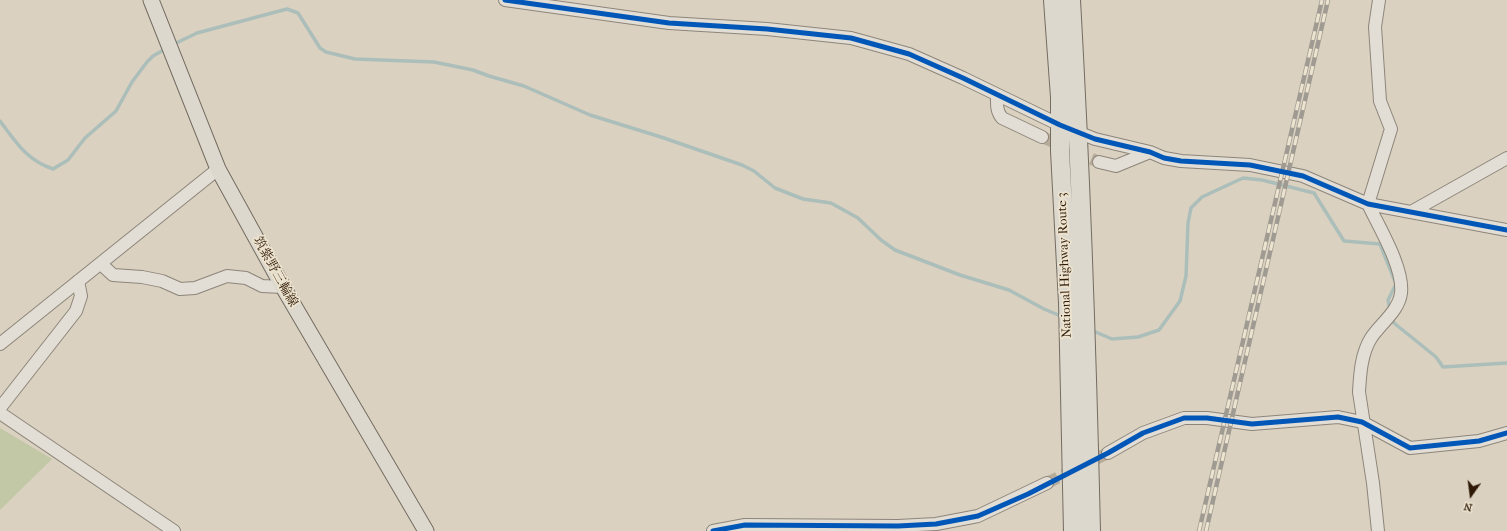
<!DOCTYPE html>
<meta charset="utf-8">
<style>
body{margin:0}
#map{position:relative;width:1507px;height:531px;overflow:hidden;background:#dad1c0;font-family:"IM FELL French Canon",serif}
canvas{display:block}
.north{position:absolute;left:1451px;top:475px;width:40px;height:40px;-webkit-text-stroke:3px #ede4cf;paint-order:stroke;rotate:194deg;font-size:11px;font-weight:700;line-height:16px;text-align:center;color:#2e1806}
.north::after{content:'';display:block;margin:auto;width:14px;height:18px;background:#2e1806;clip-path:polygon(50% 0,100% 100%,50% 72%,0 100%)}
</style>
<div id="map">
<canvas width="1507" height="531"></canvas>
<div class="north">N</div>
</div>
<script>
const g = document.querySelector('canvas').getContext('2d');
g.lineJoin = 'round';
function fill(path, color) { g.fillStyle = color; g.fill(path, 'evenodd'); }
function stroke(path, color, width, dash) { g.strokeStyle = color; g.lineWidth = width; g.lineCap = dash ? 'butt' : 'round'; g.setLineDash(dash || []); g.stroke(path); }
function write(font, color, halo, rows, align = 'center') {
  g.font = font + ' "IM FELL French Canon","Noto Serif JP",serif'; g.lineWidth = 3.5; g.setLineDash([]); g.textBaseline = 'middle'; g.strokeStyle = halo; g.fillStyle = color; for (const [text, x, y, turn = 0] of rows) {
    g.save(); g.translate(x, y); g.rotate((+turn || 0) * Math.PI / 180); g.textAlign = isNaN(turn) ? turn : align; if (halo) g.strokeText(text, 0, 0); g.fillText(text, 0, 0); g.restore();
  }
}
fill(new Path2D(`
 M 0,428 L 52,459 L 0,510 Z`), '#c2c7a6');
stroke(new Path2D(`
 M 172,45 L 197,33 L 287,9 L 298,13 L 320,48 L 326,52 L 355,59 L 434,62 L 473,70 L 489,76 L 524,86 L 590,115 L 661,137 L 742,165 L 754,171 L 775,188 L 803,199 L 831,203 L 858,218 L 881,240 L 895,250 L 960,275 L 1009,290 L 1044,309 L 1063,317
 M 0,121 C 16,142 26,160 53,169 L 68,160 L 85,138 L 116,111 L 132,82 L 147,62 L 153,56 L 167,48
 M 1392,318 L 1394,323 L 1436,357 L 1443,367 L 1507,363
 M 1091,330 L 1112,339 L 1138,337 L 1159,330 L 1180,301 L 1186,276 L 1188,223 L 1191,208 L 1202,197 L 1243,178 L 1262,180 L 1314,193 L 1344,241 L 1380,244 L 1396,284 L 1388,300 L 1390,310`), '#acbeba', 3.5);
stroke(new Path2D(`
 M 1042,137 L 1099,162
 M 1047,483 L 1108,453`), '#b8ac9b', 12, [12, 6]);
const minor = new Path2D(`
 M 505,0 L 669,23 L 767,29 L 851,38 L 909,54 L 963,78 L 1060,125 L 1095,139 L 1150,152 L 1164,158 L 1181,161 L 1250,165 L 1303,176 L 1368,204 L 1507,230
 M 997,95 C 997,104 996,111 1002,118 L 1042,137
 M 1099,162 L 1116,166 L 1150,152
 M 1411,212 L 1507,158
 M 101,264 L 113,275 L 142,277 L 162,281 L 180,289 L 195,288 L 227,276 L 246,278 L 262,286 L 283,287
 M 0,344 L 218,169
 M 0,408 L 76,311 L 81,296 L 78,281
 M 0,413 L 174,531
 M 1108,453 L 1143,433 L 1184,418 L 1207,418 L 1252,424 L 1338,417 L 1362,422 L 1410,448 L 1479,441 L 1507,433
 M 713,531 L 745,525 L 898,526 L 936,524 L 978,516 L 1047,483
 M 1378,531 L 1373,483 L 1359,392 C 1360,375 1361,354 1371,338 C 1380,324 1399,311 1401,293 C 1404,268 1379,227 1368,204 L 1391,129 L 1380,101 L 1375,27 L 1379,0`);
const major = new Path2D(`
 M 151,0 L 218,169 L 283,287 L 426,531`);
const highway = new Path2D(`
 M 1053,0 L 1060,97 L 1060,151 L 1068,303 L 1073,531
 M 1071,0 C 1081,177 1087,354 1091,531`);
stroke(minor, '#8d857a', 14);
stroke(major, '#746c61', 17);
stroke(highway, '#746c61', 20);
stroke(minor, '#e2ded5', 12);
stroke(major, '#ddd8ce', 15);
stroke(highway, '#ddd8ce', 18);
const rail = new Path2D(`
 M 1199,531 L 1322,0
 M 1206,531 L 1328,0`);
stroke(rail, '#a09b92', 4.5);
stroke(rail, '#ede4cf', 3, [9]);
stroke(new Path2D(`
 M 505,0 L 669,23 L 767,29 L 851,38 L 909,54 L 963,78 L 1060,125 L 1095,139 L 1150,152 L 1164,158 L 1181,161 L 1250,165 L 1303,176 L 1368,204 L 1507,230
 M 713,531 L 745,525 L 898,526 L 936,524 L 978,516 L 1028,494 L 1108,453 L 1143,433 L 1184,418 L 1207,418 L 1252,424 L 1338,417 L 1362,422 L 1410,448 L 1479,441 L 1507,433`), '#0057b8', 5);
write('13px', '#2e1806', '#ede4cf', [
 ["National Highway Route 3",1065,265,-92],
 ["筑紫野三輪線",275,272,61]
]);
</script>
